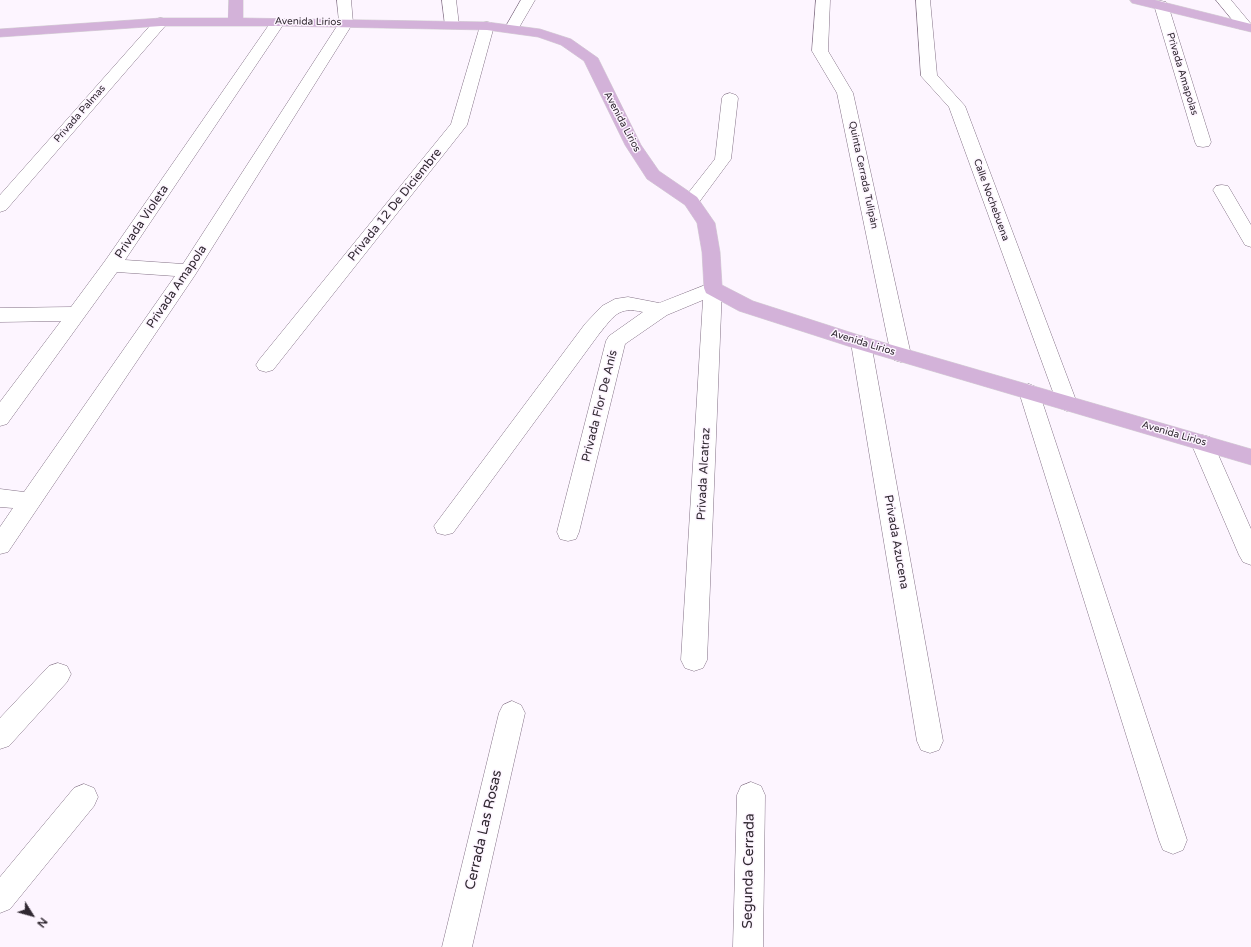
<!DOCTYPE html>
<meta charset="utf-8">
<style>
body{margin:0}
#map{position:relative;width:1251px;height:947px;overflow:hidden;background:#fdf5ff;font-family:"Varela Round",sans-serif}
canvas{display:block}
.north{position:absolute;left:12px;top:895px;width:40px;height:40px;-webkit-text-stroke:3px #fdf5ff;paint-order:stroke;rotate:127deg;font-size:11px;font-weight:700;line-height:16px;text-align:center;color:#302831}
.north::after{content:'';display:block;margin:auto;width:14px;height:18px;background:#302831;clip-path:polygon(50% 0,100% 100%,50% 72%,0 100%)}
</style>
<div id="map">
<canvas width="1251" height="947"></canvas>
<div class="north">N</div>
</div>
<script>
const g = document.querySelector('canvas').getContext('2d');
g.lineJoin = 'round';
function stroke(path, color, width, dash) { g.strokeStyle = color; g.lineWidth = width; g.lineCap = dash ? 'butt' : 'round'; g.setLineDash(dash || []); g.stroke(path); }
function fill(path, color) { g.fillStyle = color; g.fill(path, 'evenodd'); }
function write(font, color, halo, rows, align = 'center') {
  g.font = font + ' "Varela Round",sans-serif'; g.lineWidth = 3; g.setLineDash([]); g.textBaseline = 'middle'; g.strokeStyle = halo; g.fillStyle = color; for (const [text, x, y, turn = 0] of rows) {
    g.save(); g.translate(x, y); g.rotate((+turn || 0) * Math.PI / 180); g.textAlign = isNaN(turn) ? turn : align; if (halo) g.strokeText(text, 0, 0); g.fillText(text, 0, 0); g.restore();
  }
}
const minor = new Path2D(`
 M 337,0 L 351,0 L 353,23 L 195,275 L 8,552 L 0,554 L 0,527 L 13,508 L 0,507 L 0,489 L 24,492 L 175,276 L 117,272 L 7,424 L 0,426 L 0,402 L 61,321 L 0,322 L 0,308 L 71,307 L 105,261 L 273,19 L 283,19 L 285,22 L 125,260 L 183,264 L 339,23 Z
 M 442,0 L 456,0 L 459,25 L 457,28 L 447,28 L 445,25 Z
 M 521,0 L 535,0 L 517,31 L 507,31 L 505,28 Z
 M 816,0 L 830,0 L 828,51 L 853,93 L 911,355 L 908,360 L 901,362 L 894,360 L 891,355 L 837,93 L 812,51 Z
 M 916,0 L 930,0 L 937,75 L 965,106 L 1077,403 L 1074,408 L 1067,411 L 1060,408 L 1057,403 L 949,107 L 921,76 Z
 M 1216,0 L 1231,0 L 1251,24 L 1250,29 L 1240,29 Z
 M 1161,1 L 1166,2 L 1168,5 L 1211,142 L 1209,146 L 1203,147 L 1197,146 L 1195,142 L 1154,5 L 1156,2 Z
 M 161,18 L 166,19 L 168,22 L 166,25 L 6,210 L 0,212 L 0,195 L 156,19 Z
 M 487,22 L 492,23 L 494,26 L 467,125 L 273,370 L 266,372 L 259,370 L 256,365 L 259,360 L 451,124 L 480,26 L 482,23 Z
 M 730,93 L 736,95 L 738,98 L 731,159 L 697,205 L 691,206 L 685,205 L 682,201 L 715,159 L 722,98 L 724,95 Z
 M 1222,185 L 1228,186 L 1251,225 L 1251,247 L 1245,245 L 1213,190 L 1216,186 Z
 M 713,282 L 720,283 L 722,288 L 707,660 L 703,668 L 694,671 L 685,668 L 681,660 L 703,300 L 667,315 L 625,344 L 579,532 L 576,539 L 568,541 L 560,539 L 557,532 L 606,341 L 609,336 L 643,312 C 618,306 614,316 599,334 L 453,533 L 445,535 L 437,533 L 434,526 L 585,324 L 602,306 L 615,299 L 628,297 L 659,303 Z
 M 861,336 L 868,338 L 871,343 L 943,741 L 939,750 L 930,753 L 921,750 L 917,741 L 851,343 L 854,338 Z
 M 1029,384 L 1036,387 L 1039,392 L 1187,840 L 1183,850 L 1173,854 L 1163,850 L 1159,840 L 1019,392 L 1022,387 Z
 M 1202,435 L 1210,437 L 1213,443 L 1251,529 L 1251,565 L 1243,562 L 1239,555 L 1191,443 L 1194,437 Z
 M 58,663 L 67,666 L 71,674 L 67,682 L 9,746 L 0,749 L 0,718 L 49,666 Z
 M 512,701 L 521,705 L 525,713 L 472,947 L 442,947 L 499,713 L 503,705 Z
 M 751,782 L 761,786 L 765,795 L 763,947 L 733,947 L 737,795 L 741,786 Z
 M 84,784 L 94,788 L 98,797 L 94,806 L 10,909 L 0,913 L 0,877 L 74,788 Z`);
const major = new Path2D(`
 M 229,0 L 243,0 L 243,18 L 487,22 L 540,29 L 571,39 L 598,58 L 641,145 L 659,171 L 697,197 L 715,223 L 720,252 L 722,285 L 753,301 L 868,338 L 1251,449 L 1251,465 L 854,348 L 739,311 L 706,293 L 704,288 L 702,252 L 697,223 L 685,205 L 647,179 L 625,145 L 584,61 L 561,45 L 538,37 L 487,30 L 278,26 L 161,26 L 0,37 L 0,29 L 161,18 L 228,18 Z
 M 1130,0 L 1155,0 L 1251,24 L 1251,32 L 1132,3 Z`);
stroke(minor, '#847287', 1);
stroke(major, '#d6d4d6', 1);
fill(minor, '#fff');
fill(major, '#d3b2d9');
write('10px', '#302831', '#fdf5ff', [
 ["Avenida Lirios",308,22,1],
 ["Privada Amapolas",1182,74,73],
 ["Privada Palmas",80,114,-49],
 ["Avenida Lirios",622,122,62],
 ["Quinta Cerrada Tulipán",863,175,78],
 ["Calle Nochebuena",991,200,70],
 ["Avenida Lirios",863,343,17],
 ["Avenida Lirios",1174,434,16]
]);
write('12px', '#302831', '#fdf5ff', [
 ["Privada 12 De Diciembre",395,205,-51],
 ["Privada Violeta",142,222,-56],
 ["Privada Amapola",177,287,-56],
 ["Privada Flor De Anís",600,406,-76],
 ["Privada Alcatraz",704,474,-87],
 ["Privada Azucena",896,542,80]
]);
write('14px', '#302831', '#fdf5ff', [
 ["Cerrada Las Rosas",484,830,-77],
 ["Segunda Cerrada",749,871,-89]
]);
</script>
